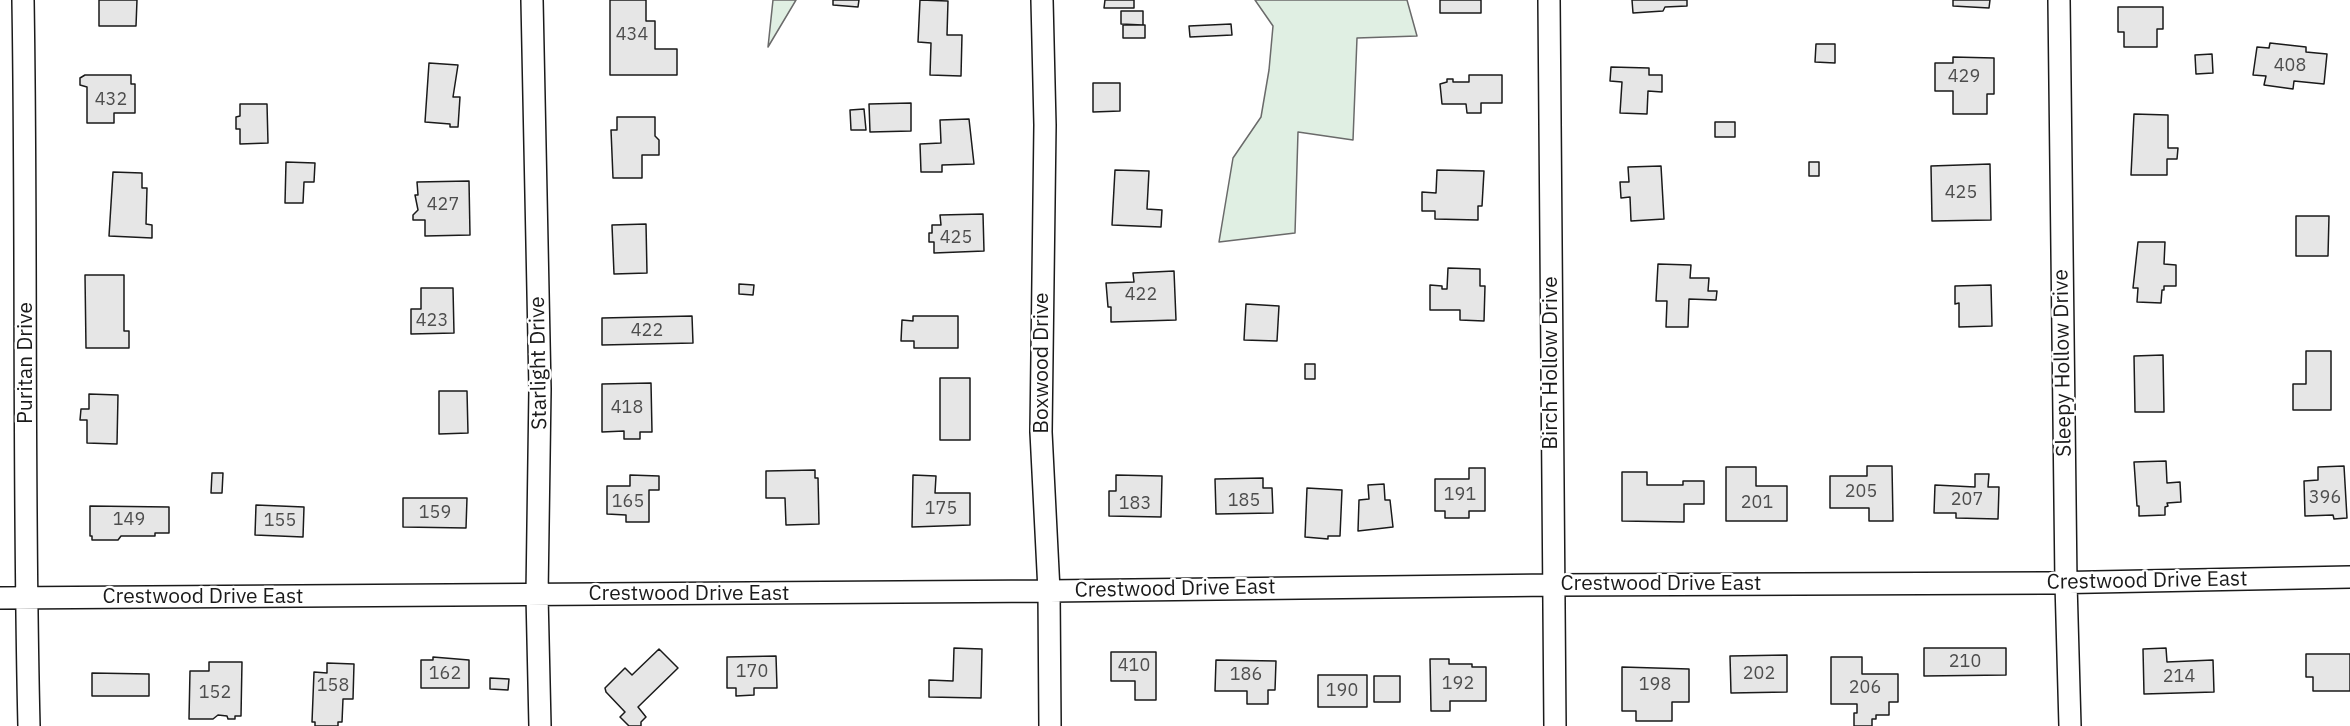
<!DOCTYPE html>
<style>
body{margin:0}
canvas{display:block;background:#fff}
</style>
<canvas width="2350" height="726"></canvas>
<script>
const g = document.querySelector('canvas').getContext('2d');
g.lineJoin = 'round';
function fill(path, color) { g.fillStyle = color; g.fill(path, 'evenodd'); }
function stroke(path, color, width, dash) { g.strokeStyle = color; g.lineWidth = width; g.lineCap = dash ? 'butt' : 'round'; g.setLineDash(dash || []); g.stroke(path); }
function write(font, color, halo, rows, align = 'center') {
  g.font = font + ' "IBM Plex Sans",sans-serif'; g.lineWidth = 4.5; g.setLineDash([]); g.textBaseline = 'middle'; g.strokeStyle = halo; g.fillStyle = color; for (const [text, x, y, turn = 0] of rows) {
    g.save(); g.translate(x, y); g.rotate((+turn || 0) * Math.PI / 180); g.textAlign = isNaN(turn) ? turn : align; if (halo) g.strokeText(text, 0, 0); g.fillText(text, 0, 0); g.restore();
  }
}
const green = new Path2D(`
 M 773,0 L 796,0 L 768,47 Z
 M 1255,0 L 1407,0 L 1417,36 L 1357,38 L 1353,140 L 1298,132 L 1295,233 L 1219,242 L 1233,158 L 1261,117 L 1269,70 L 1273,26 Z`);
fill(green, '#e0efe3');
stroke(green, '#6a6a6a', 1.5);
const building = new Path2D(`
 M 99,0 L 137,0 L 136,26 L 99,26 Z
 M 610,0 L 646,0 L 646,21 L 655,21 L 655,49 L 677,49 L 677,75 L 610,75 Z
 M 833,0 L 859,0 L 858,7 L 833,5 Z
 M 920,0 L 948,1 L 947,35 L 962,35 L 961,76 L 930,75 L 931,43 L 918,42 Z
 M 1105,0 L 1134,0 L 1134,8 L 1104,8 Z
 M 1440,0 L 1481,0 L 1481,13 L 1440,13 Z
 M 1632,0 L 1687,0 L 1687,6 L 1665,7 L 1663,11 L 1633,13 Z
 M 1953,0 L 1990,0 L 1989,8 L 1953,6 Z
 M 2118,7 L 2163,7 L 2163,29 L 2157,29 L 2157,47 L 2124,47 L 2124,32 L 2118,32 Z
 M 1121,11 L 1143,11 L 1143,25 L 1121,24 Z
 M 1231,24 L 1232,35 L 1190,37 L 1189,26 Z
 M 1123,25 L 1145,25 L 1145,38 L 1123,38 Z
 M 2270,43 L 2306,47 L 2306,52 L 2327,54 L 2324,84 L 2294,81 L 2293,89 L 2264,85 L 2266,76 L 2253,75 L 2257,47 L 2269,48 Z
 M 1816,44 L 1835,44 L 1835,63 L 1815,62 Z
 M 2212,54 L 2213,73 L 2196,74 L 2195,55 Z
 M 1953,57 L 1994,58 L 1994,94 L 1987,94 L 1987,114 L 1953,114 L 1953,91 L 1935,91 L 1935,63 L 1953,63 Z
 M 429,63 L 458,65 L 453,97 L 460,97 L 458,127 L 450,127 L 450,124 L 425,122 Z
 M 1611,67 L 1649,68 L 1649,75 L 1662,75 L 1662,92 L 1648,91 L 1647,114 L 1620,113 L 1622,82 L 1610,81 Z
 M 85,75 L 131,75 L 131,84 L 135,84 L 135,113 L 114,113 L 114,123 L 87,123 L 87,87 L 80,85 L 80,78 Z
 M 1469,75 L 1502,75 L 1502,103 L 1481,103 L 1481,113 L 1467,113 L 1466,104 L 1442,104 L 1440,84 L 1447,82 L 1447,79 L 1453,79 L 1453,82 L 1469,82 Z
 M 1093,83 L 1120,83 L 1120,111 L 1093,112 Z
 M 911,103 L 911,131 L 870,132 L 869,104 Z
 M 240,104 L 267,104 L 268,143 L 240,144 L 240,129 L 236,129 L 236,117 L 240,116 Z
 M 864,109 L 866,130 L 851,130 L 850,110 Z
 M 2134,114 L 2168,115 L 2168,148 L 2178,148 L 2177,159 L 2167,159 L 2167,175 L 2131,175 Z
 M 617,117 L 655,117 L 655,136 L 659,140 L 659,155 L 642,155 L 642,178 L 613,178 L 611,130 L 617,130 Z
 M 969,119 L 974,164 L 942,165 L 942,172 L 921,172 L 920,144 L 941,143 L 940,120 Z
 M 1715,122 L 1735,122 L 1735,137 L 1715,137 Z
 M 286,162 L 315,163 L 314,182 L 304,182 L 303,203 L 285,203 Z
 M 1809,162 L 1819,162 L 1819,176 L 1809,176 Z
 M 1990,164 L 1991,220 L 1932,221 L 1931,166 Z
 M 1661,166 L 1664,219 L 1631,221 L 1630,197 L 1621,198 L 1620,182 L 1629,182 L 1628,167 Z
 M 1115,170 L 1149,171 L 1147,209 L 1162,210 L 1161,227 L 1112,225 Z
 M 1437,170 L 1484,171 L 1482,206 L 1478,206 L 1478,220 L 1435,219 L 1435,211 L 1422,211 L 1422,192 L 1436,193 Z
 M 113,172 L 142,173 L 142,188 L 147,188 L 146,224 L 152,225 L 152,238 L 109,236 Z
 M 469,181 L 470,235 L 425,236 L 425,220 L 413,220 L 413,215 L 418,210 L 415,195 L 418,195 L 417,182 Z
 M 983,214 L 984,251 L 934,253 L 934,242 L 929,242 L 929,233 L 932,233 L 932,225 L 941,225 L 940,215 Z
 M 2296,216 L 2329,216 L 2328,256 L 2296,256 Z
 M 646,224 L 647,273 L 614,274 L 612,225 Z
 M 2138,242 L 2165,242 L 2164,264 L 2176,265 L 2176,286 L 2164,286 L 2164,290 L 2162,290 L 2161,303 L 2137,302 L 2138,288 L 2133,288 Z
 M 1658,264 L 1691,265 L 1690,278 L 1709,278 L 1708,291 L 1717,291 L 1716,300 L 1689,299 L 1688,327 L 1666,327 L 1667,301 L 1656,301 Z
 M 1448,268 L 1480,269 L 1480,286 L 1485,286 L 1484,321 L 1460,320 L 1460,310 L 1430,310 L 1430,285 L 1442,286 L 1442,289 L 1447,289 Z
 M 1174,271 L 1176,320 L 1111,322 L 1111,307 L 1108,307 L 1106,283 L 1134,282 L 1133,273 Z
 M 85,275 L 124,275 L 124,331 L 129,331 L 129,348 L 86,348 Z
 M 739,284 L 754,285 L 753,295 L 739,294 Z
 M 1991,285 L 1992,326 L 1959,327 L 1959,303 L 1955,304 L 1955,286 Z
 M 421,288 L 453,288 L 454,333 L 411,334 L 411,309 L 421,309 Z
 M 1246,304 L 1279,306 L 1277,341 L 1244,340 Z
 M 692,316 L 693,343 L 602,345 L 602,318 Z
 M 913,316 L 958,316 L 958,348 L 914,348 L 914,341 L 901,341 L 902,320 L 913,321 Z
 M 2306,351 L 2331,351 L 2331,410 L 2293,410 L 2293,384 L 2306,384 Z
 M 2163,355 L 2164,412 L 2135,412 L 2134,356 Z
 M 1305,364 L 1315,364 L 1315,379 L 1305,379 Z
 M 940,378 L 970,378 L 970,440 L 940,440 Z
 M 651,383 L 652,432 L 640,432 L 640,439 L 624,439 L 624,431 L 602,432 L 602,384 Z
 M 439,391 L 467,391 L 468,433 L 439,434 Z
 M 89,394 L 118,395 L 117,444 L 87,443 L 87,420 L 80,420 L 81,409 L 89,409 Z
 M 2166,461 L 2167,483 L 2180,482 L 2181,502 L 2167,503 L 2168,506 L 2165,507 L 2165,515 L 2139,516 L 2139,506 L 2137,506 L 2134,462 Z
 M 1867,466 L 1892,466 L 1893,521 L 1869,521 L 1869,508 L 1830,508 L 1830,476 L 1867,476 Z
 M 2344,466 L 2347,518 L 2334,519 L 2333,515 L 2305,516 L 2304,481 L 2318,480 L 2318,467 Z
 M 1726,467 L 1756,467 L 1756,486 L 1787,486 L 1787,521 L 1726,521 Z
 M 1469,468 L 1485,468 L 1485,511 L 1469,511 L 1469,518 L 1445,518 L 1445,511 L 1435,511 L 1435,479 L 1469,479 Z
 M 815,470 L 815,478 L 818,478 L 819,524 L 786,525 L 785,498 L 766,498 L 766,471 Z
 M 1622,472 L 1647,472 L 1647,485 L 1683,485 L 1683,481 L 1704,481 L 1704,504 L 1684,504 L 1684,522 L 1622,521 Z
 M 212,473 L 223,473 L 222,493 L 211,493 Z
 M 1975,474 L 1989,474 L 1988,487 L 1999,487 L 1998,519 L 1956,518 L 1956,513 L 1934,513 L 1935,485 L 1975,487 Z
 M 630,475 L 659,476 L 659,490 L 649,490 L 649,522 L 626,522 L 626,515 L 607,514 L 607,486 L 630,486 Z
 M 913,475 L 936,476 L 935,493 L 970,493 L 970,525 L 912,527 Z
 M 1116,475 L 1162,476 L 1161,517 L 1109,516 L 1109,491 L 1116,491 Z
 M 1263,478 L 1263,488 L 1272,488 L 1273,513 L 1216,514 L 1215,479 Z
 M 1384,484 L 1385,500 L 1390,500 L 1393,527 L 1358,531 L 1359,500 L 1369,499 L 1368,485 Z
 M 1307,488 L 1342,490 L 1340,536 L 1328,536 L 1328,539 L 1305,537 Z
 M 403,498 L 467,498 L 466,528 L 403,527 Z
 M 256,505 L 304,507 L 303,537 L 255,535 Z
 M 90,506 L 169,507 L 169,533 L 155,533 L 155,536 L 121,536 L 118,540 L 92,540 L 92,536 L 90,536 Z
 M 954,648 L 982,649 L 981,698 L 929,697 L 929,680 L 953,681 Z
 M 1924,648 L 2006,648 L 2006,675 L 1924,676 Z
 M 2166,648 L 2167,662 L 2213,660 L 2214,692 L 2144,694 L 2143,649 Z
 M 659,649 L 678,668 L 638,707 L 646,717 L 641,722 L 641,726 L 629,726 L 620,717 L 625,712 L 606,692 L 605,688 L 625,668 L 632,675 Z
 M 1111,652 L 1156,652 L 1156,700 L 1135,700 L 1135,681 L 1111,681 Z
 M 2306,654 L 2350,654 L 2350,691 L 2313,691 L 2313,677 L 2306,677 Z
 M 1787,655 L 1787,692 L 1731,693 L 1730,656 Z
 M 776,656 L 777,688 L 754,688 L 754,695 L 736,696 L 736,688 L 727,688 L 727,657 Z
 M 433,657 L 469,660 L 469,688 L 421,688 L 421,660 L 433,660 Z
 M 1831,657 L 1862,657 L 1862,674 L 1898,674 L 1898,702 L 1889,702 L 1889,715 L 1876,715 L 1876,719 L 1872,719 L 1872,726 L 1854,726 L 1854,713 L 1857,713 L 1857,704 L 1831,704 Z
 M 1430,659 L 1449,659 L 1449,664 L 1472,664 L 1472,667 L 1486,667 L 1486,701 L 1450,701 L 1450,711 L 1431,711 Z
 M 1216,660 L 1276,661 L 1275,690 L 1268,690 L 1268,704 L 1247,704 L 1247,691 L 1215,691 Z
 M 209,662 L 242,662 L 241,716 L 235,716 L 235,719 L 228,719 L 227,716 L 218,715 L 213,719 L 189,719 L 190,671 L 209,671 Z
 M 327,663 L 354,664 L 353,699 L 343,699 L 342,722 L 338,722 L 338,726 L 315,726 L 315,722 L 312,722 L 314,672 L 327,673 Z
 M 1622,667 L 1689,669 L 1689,702 L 1672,702 L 1672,721 L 1636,721 L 1636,711 L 1622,711 Z
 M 92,673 L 149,674 L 149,696 L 92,696 Z
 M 1318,675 L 1367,675 L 1367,707 L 1318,707 Z
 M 1374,676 L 1400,676 L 1400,702 L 1374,702 Z
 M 490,678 L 509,679 L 508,690 L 490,689 Z`);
fill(building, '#e6e6e6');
stroke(building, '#1a1a1a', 1.5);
const minor = new Path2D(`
 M 23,0 C 27,242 23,484 29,726
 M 532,0 L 540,389 L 537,595 L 540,726
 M 1042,0 L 1045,125 L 1041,432 L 1049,591 L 1050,726
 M 1549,0 L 1555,726
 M 2059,0 L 2066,583 L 2070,726
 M 0,598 L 1049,591 L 1553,585 L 2044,583 L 2350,577`);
stroke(minor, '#1a1a1a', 24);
stroke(minor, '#fff', 21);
write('18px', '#4d4d4d', null, [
 ["434",632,35],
 ["408",2290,66],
 ["429",1964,77],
 ["432",111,100],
 ["425",1961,193],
 ["427",443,205],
 ["425",956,238],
 ["422",1141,295],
 ["423",432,321],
 ["422",647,331],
 ["418",627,408],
 ["205",1861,492],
 ["191",1460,495],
 ["396",2325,498],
 ["207",1967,500],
 ["185",1244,501],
 ["165",628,502],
 ["201",1757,503],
 ["183",1135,504],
 ["175",941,509],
 ["159",435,513],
 ["149",129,520],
 ["155",280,521],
 ["210",1965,662],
 ["410",1134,666],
 ["170",752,672],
 ["162",445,674],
 ["202",1759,674],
 ["186",1246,675],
 ["214",2179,677],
 ["192",1458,684],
 ["198",1655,685],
 ["158",333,686],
 ["206",1865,688],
 ["190",1342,691],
 ["152",215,693]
]);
write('21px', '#1a1a1a', '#fff', [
 ["Puritan Drive",26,363,-90],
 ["Starlight Drive",539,363,-91],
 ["Boxwood Drive",1042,363,-90],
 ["Birch Hollow Drive",1551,363,-90],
 ["Sleepy Hollow Drive",2063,363,-91],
 ["Crestwood Drive East",2147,581,-1],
 ["Crestwood Drive East",1661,584],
 ["Crestwood Drive East",1175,589,-1],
 ["Crestwood Drive East",689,594],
 ["Crestwood Drive East",203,597]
]);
</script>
